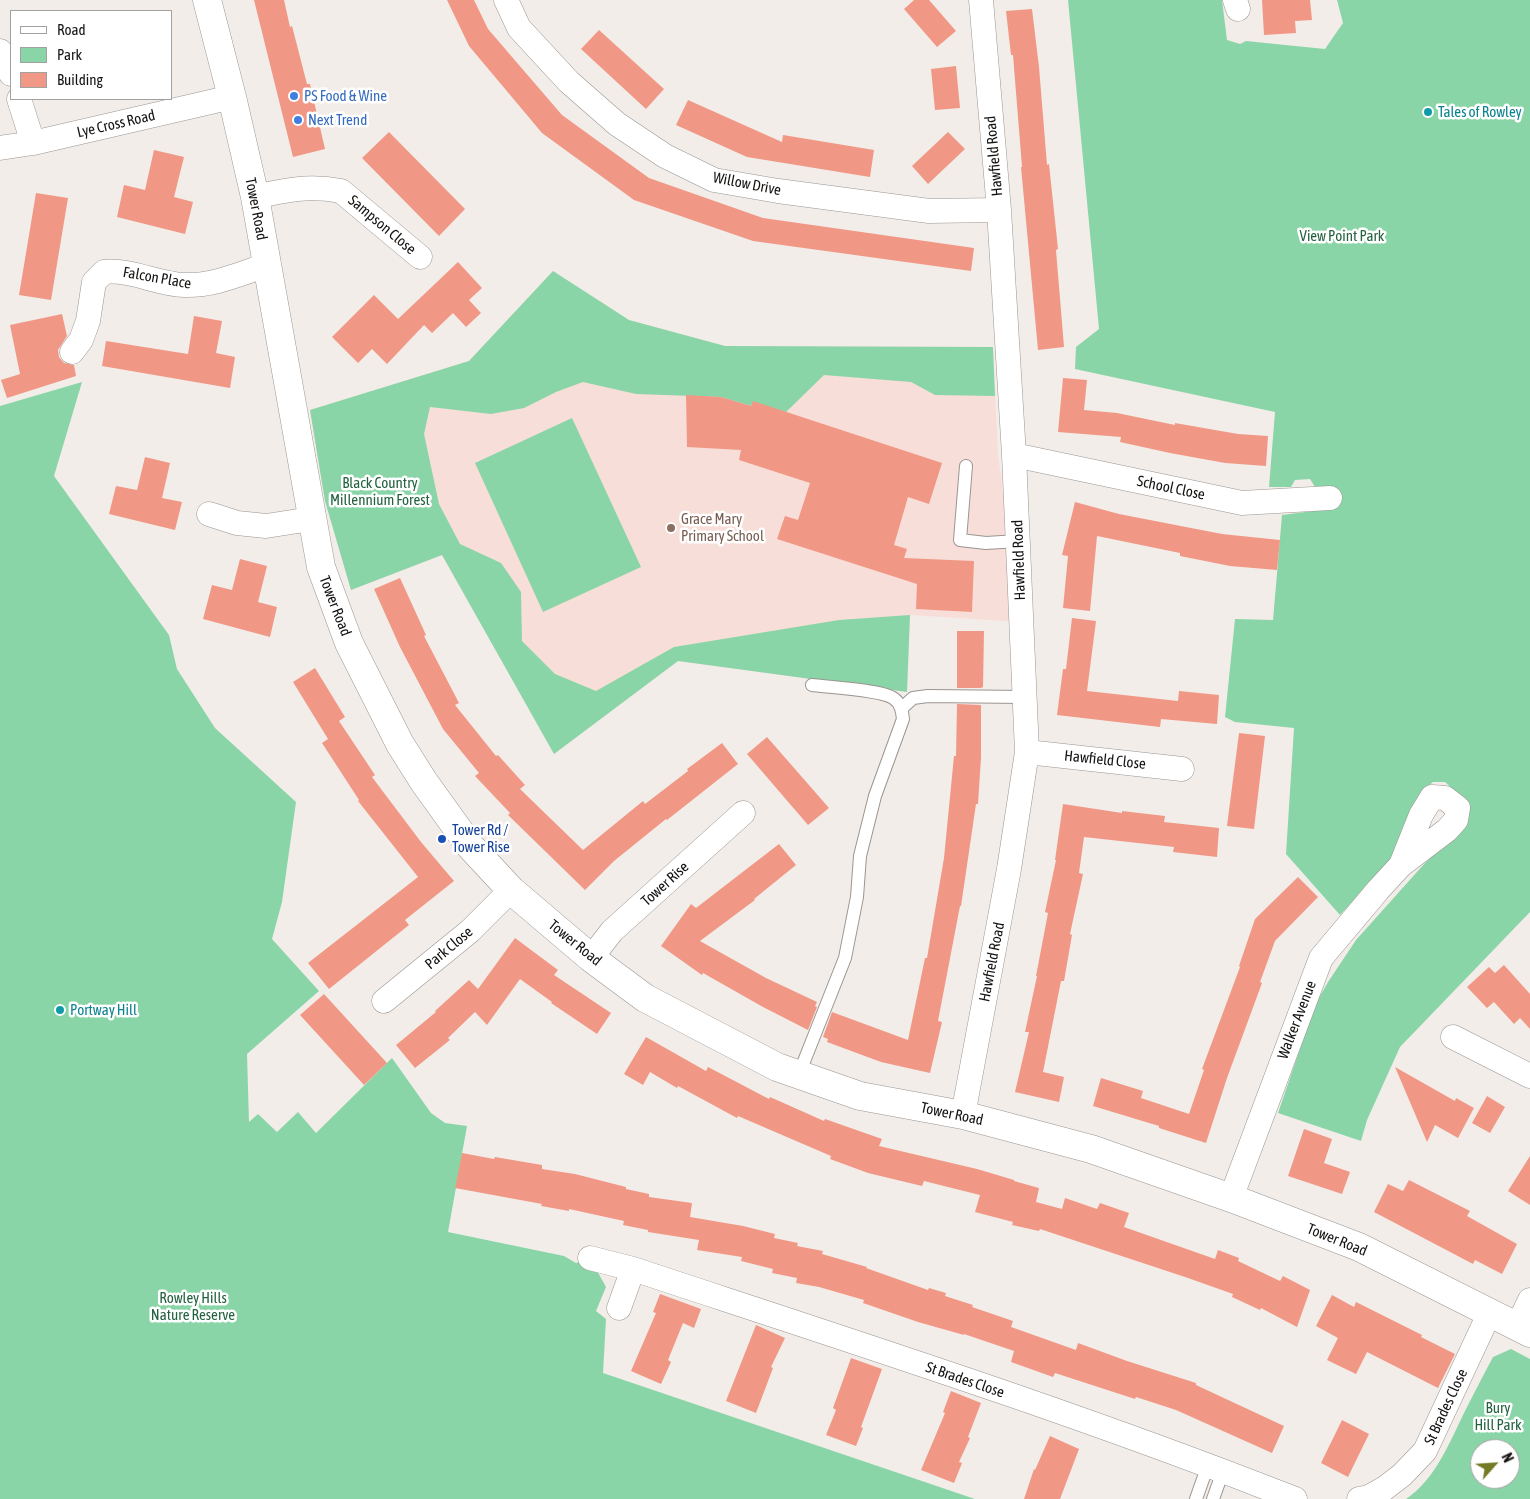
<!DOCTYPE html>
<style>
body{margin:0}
#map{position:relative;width:1530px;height:1499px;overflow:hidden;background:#f3ede9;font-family:"Asap Condensed",sans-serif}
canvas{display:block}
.legend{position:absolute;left:10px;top:10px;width:162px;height:90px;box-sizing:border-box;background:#fff;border:1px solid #a1a1a0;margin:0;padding:6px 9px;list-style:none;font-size:15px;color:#151311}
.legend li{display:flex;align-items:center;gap:10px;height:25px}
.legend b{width:25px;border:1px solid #a1a1a0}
.north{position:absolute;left:1470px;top:1439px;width:50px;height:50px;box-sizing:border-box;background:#fff;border:1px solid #a1a1a0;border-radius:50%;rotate:64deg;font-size:14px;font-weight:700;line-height:20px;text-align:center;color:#151311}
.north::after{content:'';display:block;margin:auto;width:18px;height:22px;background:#757b25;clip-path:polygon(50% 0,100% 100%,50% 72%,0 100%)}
</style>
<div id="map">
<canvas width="1530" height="1499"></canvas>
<ul class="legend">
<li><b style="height:6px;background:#fff"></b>Road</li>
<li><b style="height:14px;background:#8ad5a7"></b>Park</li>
<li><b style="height:14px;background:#f09885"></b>Building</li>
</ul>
<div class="north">N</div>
</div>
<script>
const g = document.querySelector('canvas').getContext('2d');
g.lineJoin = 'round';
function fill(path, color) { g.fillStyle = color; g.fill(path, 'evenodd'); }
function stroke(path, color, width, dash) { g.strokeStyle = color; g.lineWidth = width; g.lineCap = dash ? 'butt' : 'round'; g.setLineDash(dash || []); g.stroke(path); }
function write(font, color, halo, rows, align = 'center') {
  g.font = font + ' "Asap Condensed",sans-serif'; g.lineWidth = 5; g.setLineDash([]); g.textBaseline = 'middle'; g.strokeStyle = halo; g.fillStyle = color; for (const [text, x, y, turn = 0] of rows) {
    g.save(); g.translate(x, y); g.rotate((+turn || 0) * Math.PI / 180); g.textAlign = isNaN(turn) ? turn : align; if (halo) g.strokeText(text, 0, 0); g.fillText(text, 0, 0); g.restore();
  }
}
fill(new Path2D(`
 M 553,271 L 629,320 L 725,346 L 993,347 L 998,455 L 1021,622 L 910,615 L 907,692 L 678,661 L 554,754 L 442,555 L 351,590 L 325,501 L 310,410 L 469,361 Z`), '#f8ded8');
fill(new Path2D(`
 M 1068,0 L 1222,0 L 1227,40 L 1240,44 L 1246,41 L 1325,49 L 1343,23 L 1337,0 L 1530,0 L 1530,912 L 1400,1047 L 1367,1120 L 1361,1141 L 1278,1113 L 1315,1005 L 1328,982 L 1356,940 L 1425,863 L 1441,848 L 1460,796 L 1445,782 L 1433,782 L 1423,791 L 1414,803 L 1415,818 L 1403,846 L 1340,915 L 1286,854 L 1294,728 L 1235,722 L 1225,717 L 1235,619 L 1273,620 L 1282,515 L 1329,509 L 1310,479 L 1295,480 L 1291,487 L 1269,487 L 1275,412 L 1075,369 L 1076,347 L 1099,329 Z
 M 553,271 L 629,320 L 725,346 L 993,347 L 995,396 L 935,395 L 911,382 L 824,375 L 786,412 L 753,402 L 751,406 L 721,397 L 636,394 L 583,382 L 556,392 L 524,408 L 491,414 L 430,407 L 424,434 L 439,504 L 460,544 L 501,563 L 521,592 L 522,641 L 555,674 L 596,691 L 674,647 L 839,620 L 910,615 L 907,692 L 678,661 L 554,754 L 442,555 L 351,590 L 325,501 L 310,410 L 469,361 Z
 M 82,382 L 54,476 L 169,635 L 177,669 L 215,728 L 296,802 L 282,902 L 272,939 L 319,991 L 247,1054 L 249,1122 L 258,1114 L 277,1132 L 298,1112 L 316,1133 L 392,1058 L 431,1113 L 445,1123 L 467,1126 L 448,1232 L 564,1256 L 576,1263 L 590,1258 L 606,1287 L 596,1311 L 606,1319 L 603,1373 L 975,1499 L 0,1499 L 0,406 Z
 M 572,418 L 641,567 L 543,612 L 475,463 Z
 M 1511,1349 L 1530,1359 L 1530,1499 L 1406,1499 C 1436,1479 1450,1441 1466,1409 C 1475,1391 1484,1374 1493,1357 ZM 1480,1449 L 1510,1449 L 1510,1479 L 1480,1479 Z`), '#8ad5a7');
fill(new Path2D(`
 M 254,0 L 284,0 L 290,27 L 292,26 L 307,84 L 310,84 L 325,149 L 293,157 Z
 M 447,0 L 474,0 L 488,29 L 562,115 L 649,178 L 763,218 L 974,248 L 971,271 L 753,241 L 634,200 L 542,133 L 469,46 Z
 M 914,0 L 929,0 L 956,31 L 937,47 L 904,9 Z
 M 1262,0 L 1310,0 L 1312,20 L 1295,21 L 1296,33 L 1264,35 Z
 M 1032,9 L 1039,67 L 1047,165 L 1049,164 L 1058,249 L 1056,250 L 1064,347 L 1038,350 L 1021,167 L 1022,167 L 1013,55 L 1011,55 L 1006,11 Z
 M 599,30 L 664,89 L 646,109 L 581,49 Z
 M 956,66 L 960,108 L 935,110 L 931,69 Z
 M 688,100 L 782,142 L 783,135 L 874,150 L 870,177 L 747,157 L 676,125 Z
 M 389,132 L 465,209 L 439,236 L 362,158 Z
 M 948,132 L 965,149 L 928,184 L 912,166 Z
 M 154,150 L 184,157 L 174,197 L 193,202 L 185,234 L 117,217 L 124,185 L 145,190 Z
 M 36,193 L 68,198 L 51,300 L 19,295 Z
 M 458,262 L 482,288 L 469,300 L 481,313 L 466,327 L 453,313 L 432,333 L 424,325 L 387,364 L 372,349 L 358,363 L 332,337 L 374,295 L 398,319 Z
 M 62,314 L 67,336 L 58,350 L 59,357 L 64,363 L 74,365 L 76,376 L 7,398 L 1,380 L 20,374 L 10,325 Z
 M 194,316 L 222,321 L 216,353 L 235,357 L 230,388 L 102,366 L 106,341 L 188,354 Z
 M 1063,378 L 1087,380 L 1084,410 L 1117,413 L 1175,425 L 1175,423 L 1238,434 L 1268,436 L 1266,466 L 1225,463 L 1170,453 L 1120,442 L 1121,437 L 1058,432 Z
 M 686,395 L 721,397 L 751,406 L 753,401 L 942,463 L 929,504 L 908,497 L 894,545 L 907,549 L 904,558 L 974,561 L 972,612 L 916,609 L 917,584 L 777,539 L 785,516 L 798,520 L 810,483 L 739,460 L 741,450 L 687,447 Z
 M 145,457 L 170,463 L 162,498 L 182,502 L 175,530 L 109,514 L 116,486 L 137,490 Z
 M 1075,502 L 1119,514 L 1222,534 L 1280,540 L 1277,570 L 1230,566 L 1180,556 L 1180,553 L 1097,536 L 1090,611 L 1063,608 L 1068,556 L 1062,555 Z
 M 240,559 L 267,566 L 258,602 L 277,607 L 270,637 L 203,619 L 212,585 L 232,590 Z
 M 400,578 L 426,635 L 424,636 L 459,703 L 455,705 L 496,756 L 498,755 L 525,785 L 520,789 L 583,850 L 643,801 L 645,804 L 688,771 L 687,769 L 722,743 L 738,764 L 667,820 L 666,819 L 614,861 L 585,890 L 508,815 L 510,813 L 475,776 L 479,773 L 443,729 L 400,647 L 374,589 Z
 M 1072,618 L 1096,621 L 1087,691 L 1178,701 L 1179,691 L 1219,695 L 1217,724 L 1161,719 L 1160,727 L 1057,715 L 1063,669 L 1066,669 Z
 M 957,631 L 984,631 L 983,687 L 981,688 L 957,688 Z
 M 315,668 L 345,717 L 339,721 L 375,775 L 372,777 L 421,842 L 454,881 L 405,920 L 409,925 L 329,989 L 308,963 L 418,877 L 358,801 L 359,800 L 322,743 L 328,739 L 293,682 Z
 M 957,704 L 981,705 L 981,758 L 978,804 L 976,804 L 961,906 L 960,906 L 938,1021 L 942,1022 L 930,1073 L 881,1062 L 827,1042 L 828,1039 L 823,1037 L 832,1012 L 908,1040 L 925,958 L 927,958 L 944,858 L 954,756 L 956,756 Z
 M 1239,733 L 1265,736 L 1254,829 L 1227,826 Z
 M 767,737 L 829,808 L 808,825 L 747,754 Z
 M 1063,804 L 1122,813 L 1122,811 L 1165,816 L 1164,822 L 1219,828 L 1217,857 L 1173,852 L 1174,847 L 1084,837 L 1079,873 L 1083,874 L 1070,934 L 1072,935 L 1064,981 L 1061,981 L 1043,1072 L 1064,1077 L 1059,1102 L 1015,1092 L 1029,1032 L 1025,1032 L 1037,976 L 1036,976 L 1048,913 L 1045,912 L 1056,860 L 1055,860 Z
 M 779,844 L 796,865 L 754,899 L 755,900 L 700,941 L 766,978 L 817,1002 L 815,1006 L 817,1007 L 808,1030 L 763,1007 L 703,973 L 702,975 L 661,946 L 691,904 L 696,908 Z
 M 1298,877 L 1318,897 L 1275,941 L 1260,982 L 1262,983 L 1227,1078 L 1206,1143 L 1159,1128 L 1159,1126 L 1093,1106 L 1101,1078 L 1143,1091 L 1141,1098 L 1189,1114 L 1204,1070 L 1202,1069 L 1240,967 L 1239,966 L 1255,919 Z
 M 515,938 L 558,970 L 554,975 L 611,1013 L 597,1034 L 551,1003 L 552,1002 L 520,979 L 487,1025 L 475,1012 L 448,1038 L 450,1040 L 415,1068 L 396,1045 L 436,1012 L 435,1011 L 469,980 L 478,989 Z
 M 1504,965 L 1530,994 L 1530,1029 L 1520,1018 L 1514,1024 L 1494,1002 L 1487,1008 L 1467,987 L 1489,967 L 1495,973 Z
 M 324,994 L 387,1063 L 364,1085 L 300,1015 Z
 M 646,1037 L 706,1071 L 708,1067 L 769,1099 L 770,1097 L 824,1121 L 825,1119 L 882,1139 L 879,1146 L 977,1169 L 1014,1180 L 1014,1181 L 1039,1188 L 1036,1202 L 1062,1209 L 1065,1198 L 1097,1209 L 1100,1203 L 1129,1213 L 1124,1227 L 1215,1259 L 1218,1250 L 1239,1258 L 1238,1261 L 1280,1281 L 1283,1276 L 1310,1290 L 1297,1327 L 1261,1308 L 1260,1310 L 1232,1297 L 1233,1294 L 1188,1278 L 1040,1229 L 1039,1231 L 1012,1225 L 1013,1222 L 975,1212 L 980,1195 L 924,1181 L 922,1186 L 868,1173 L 830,1159 L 831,1156 L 738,1116 L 737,1118 L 678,1086 L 677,1088 L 650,1072 L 643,1085 L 624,1074 Z
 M 1395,1067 L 1455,1101 L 1456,1098 L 1474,1108 L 1458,1138 L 1435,1125 L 1427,1142 Z
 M 1487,1096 L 1505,1107 L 1490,1133 L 1472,1123 Z
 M 1304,1129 L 1332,1139 L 1324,1163 L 1350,1172 L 1342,1194 L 1288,1176 Z
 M 462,1153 L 494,1159 L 495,1157 L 542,1165 L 542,1169 L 575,1174 L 626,1187 L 626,1189 L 649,1194 L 649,1197 L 692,1203 L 690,1217 L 743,1226 L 775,1234 L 774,1238 L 798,1243 L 797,1246 L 823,1251 L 822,1254 L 867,1267 L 866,1268 L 928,1290 L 929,1288 L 946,1293 L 945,1296 L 973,1305 L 972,1307 L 1013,1321 L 1011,1327 L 1076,1350 L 1078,1343 L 1127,1361 L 1196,1383 L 1196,1385 L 1284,1426 L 1272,1453 L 1176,1410 L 1136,1397 L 1135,1399 L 1055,1373 L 1053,1377 L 1011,1362 L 1014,1351 L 964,1334 L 964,1335 L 918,1322 L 863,1303 L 864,1300 L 819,1287 L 796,1283 L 797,1278 L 772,1273 L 773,1269 L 741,1261 L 742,1257 L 697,1250 L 699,1240 L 648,1232 L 648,1230 L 623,1225 L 624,1221 L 569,1209 L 569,1211 L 541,1206 L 542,1204 L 455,1188 Z
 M 1530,1156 L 1530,1205 L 1508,1191 Z
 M 1409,1180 L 1470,1211 L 1467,1216 L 1517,1244 L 1502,1274 L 1475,1260 L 1473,1264 L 1374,1212 L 1388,1184 L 1403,1191 Z
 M 660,1294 L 701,1309 L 694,1328 L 683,1323 L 668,1360 L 671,1362 L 661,1384 L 631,1371 L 656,1313 L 653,1312 Z
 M 1332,1295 L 1354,1307 L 1356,1302 L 1422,1335 L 1421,1337 L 1455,1354 L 1438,1388 L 1367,1352 L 1356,1374 L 1327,1360 L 1338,1338 L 1316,1326 Z
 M 756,1325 L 785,1338 L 771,1367 L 773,1368 L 756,1413 L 726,1401 Z
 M 851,1358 L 882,1369 L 861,1427 L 863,1428 L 856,1446 L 826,1435 L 836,1410 L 833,1408 Z
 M 951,1391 L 981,1403 L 968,1437 L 970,1438 L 959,1462 L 962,1463 L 954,1483 L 921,1470 L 945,1413 L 943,1412 Z
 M 1342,1420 L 1369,1434 L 1348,1477 L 1321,1463 Z
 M 1050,1436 L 1079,1449 L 1060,1499 L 1024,1499 L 1034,1469 L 1035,1470 Z`), '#f09885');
const service = new Path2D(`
 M 966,466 L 960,540 L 986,543 L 1018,541
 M 902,708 L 913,698 L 928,696 L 1025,697
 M 799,1074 L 845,958 L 857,897 L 860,856 L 875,796 L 903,719 C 902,711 901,703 893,698 C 882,690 828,687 812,685
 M 1196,1499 L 1208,1465
 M 1213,1499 L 1223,1471`);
const minor = new Path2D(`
 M 506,0 L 519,28 L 569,82 L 617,124 L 665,156 L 714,180 L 778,191 L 929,211 L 999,210
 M 1235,0 L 1238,9
 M 0,51 L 11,74
 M 19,99 L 33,143
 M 0,148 L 33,143 L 232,97
 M 255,197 C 286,190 308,185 341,191 L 420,257
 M 72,352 L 81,340 L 88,321 L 94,282 L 104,272 C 131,269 157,284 184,285 C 213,286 240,274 267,265
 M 1014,455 L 1242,503 L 1330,498
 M 209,514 L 237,523 L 266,526 L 311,519
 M 1027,752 L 1182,769
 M 591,958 L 612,931 L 743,813
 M 384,1001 L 470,931 L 511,890
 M 1453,1037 L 1530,1076
 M 963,1115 L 1009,869 L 1027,752 L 1014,455 L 999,210 L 981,0
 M 1231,1198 L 1321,958 L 1378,890 L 1401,865 L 1447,830 L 1456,820 L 1458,808 L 1445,798 L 1432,797 L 1421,815 L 1401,865
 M 590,1258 L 633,1269 C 854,1342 1077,1413 1295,1499
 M 619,1308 L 633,1269
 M 1517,1327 L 1530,1300
 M 1359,1499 L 1369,1497 L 1385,1488 L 1402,1475 L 1425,1451 L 1489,1314`);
const tertiary = new Path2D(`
 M 207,0 L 232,97 L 255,197 L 321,567 L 349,643 L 400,744 L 424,782 L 470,846 L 511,890 L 591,958 L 645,998 L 777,1067 L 860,1096 L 963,1115 L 1091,1149 L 1231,1198 L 1359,1247 L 1530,1333`);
stroke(service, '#9a9591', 14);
stroke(minor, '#9a9591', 25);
stroke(tertiary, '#9a9591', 29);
stroke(service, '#fff', 12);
stroke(minor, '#fff', 24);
stroke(tertiary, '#fff', 28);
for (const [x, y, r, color] of [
 [294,96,5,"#3f7fe0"],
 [1428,112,5,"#0f9aa8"],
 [298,120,5,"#3f7fe0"],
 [671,528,5,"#8d6e63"],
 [442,839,5,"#1a4fb4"],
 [60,1010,5,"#0f9aa8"]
]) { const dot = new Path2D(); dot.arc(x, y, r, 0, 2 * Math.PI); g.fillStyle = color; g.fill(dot); stroke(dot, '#fff', 2); }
write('15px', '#366cbe', '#fff', [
 ["PS Food & Wine",304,96],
 ["Next Trend",308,120]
], 'left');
write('15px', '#0d838f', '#fff', [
 ["Tales of Rowley",1438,112],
 ["Portway Hill",70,1010]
], 'left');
write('15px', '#151311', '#fff', [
 ["Lye Cross Road",116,124,-13],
 ["Hawfield Road",994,156,-95],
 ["Willow Drive",747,184,11],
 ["Tower Road",256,209,79],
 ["Sampson Close",382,225,40],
 ["Falcon Place",157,278,10],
 ["School Close",1171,488,12],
 ["Hawfield Road",1019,560,-92],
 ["Tower Road",335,606,69],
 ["Hawfield Close",1105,760,6],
 ["Tower Rise",665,884,-42],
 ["Tower Road",575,943,39],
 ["Park Close",449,948,-40],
 ["Hawfield Road",992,962,-79],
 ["Walker Avenue",1297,1020,-69],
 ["Tower Road",952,1114,12],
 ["Tower Road",1337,1240,22],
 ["St Brades Close",965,1380,19],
 ["St Brades Close",1446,1407,-65]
]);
write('15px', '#246240', '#fff', [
 ["View Point Park",1342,236],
 ["Black Country",380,483],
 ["Millennium Forest",380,500],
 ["Rowley Hills",193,1298],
 ["Nature Reserve",193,1315],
 ["Bury",1498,1408],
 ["Hill Park",1498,1425]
]);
write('15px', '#785e54', '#fff', [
 ["Grace Mary",681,519],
 ["Primary School",681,536]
], 'left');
write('15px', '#164399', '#fff', [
 ["Tower Rd /",452,830],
 ["Tower Rise",452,847]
], 'left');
</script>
